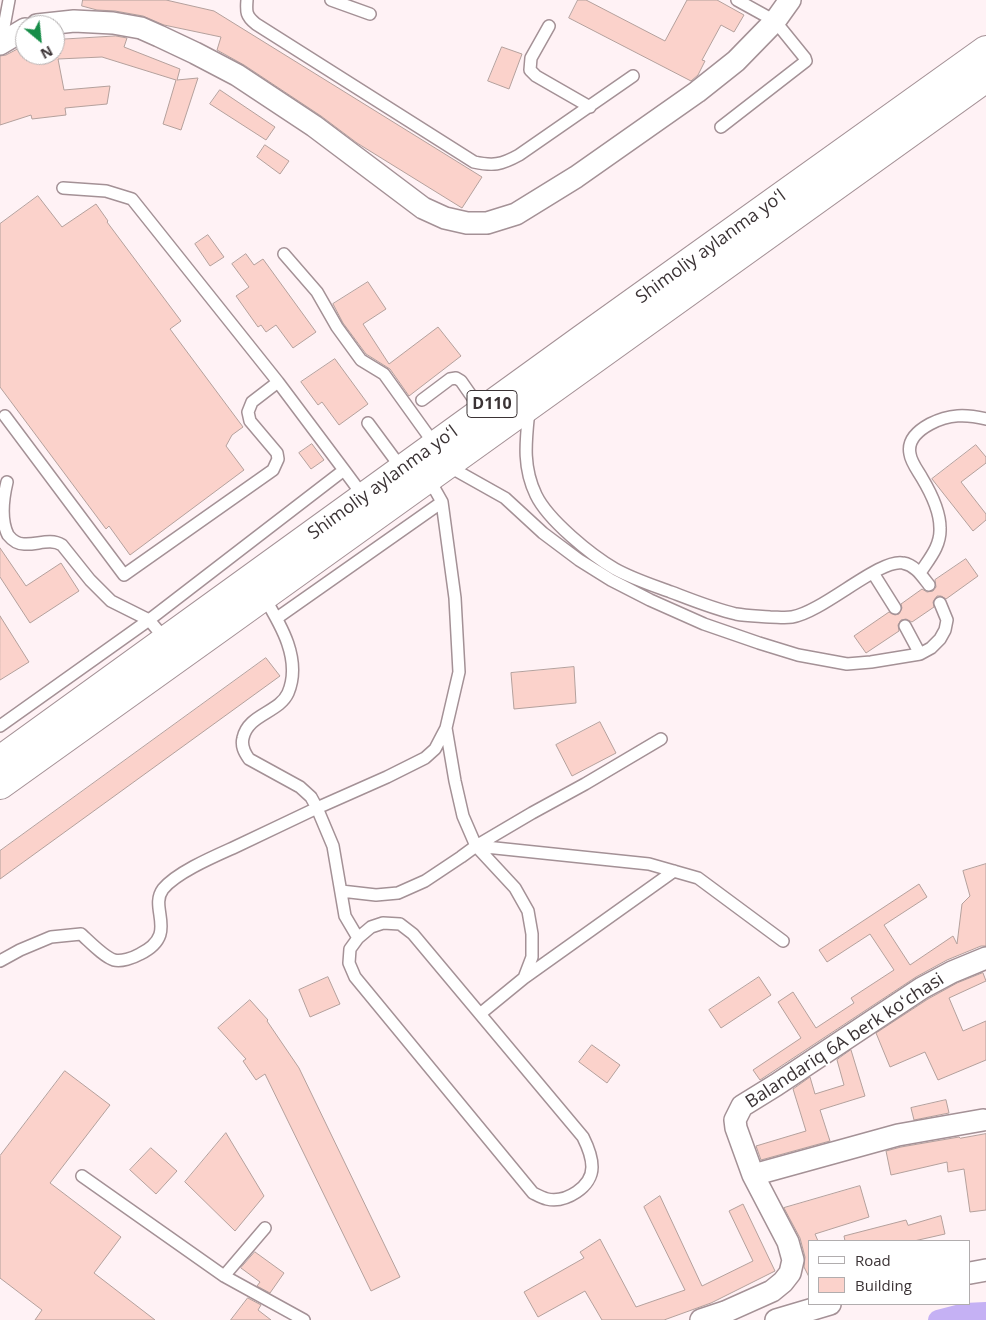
<!DOCTYPE html>
<meta charset="utf-8">
<style>
body{margin:0}
#map{position:relative;width:986px;height:1320px;overflow:hidden;background:#fff2f5;font-family:"Open Sans",sans-serif}
canvas{display:block}
.legend{position:absolute;left:808px;top:1240px;width:162px;height:65px;box-sizing:border-box;background:#fff;border:1px solid #b1adae;margin:0;padding:6px 9px;list-style:none;font-size:15px;color:#3b3335}
.legend li{display:flex;align-items:center;gap:10px;height:25px}
.legend b{width:25px;border:1px solid #b1adae}
.north{position:absolute;left:15px;top:15px;width:50px;height:50px;box-sizing:border-box;background:#fff;border:1px solid #b1adae;border-radius:50%;rotate:152deg;font-size:14px;font-weight:700;line-height:20px;text-align:center;color:#3b3335}
.north::after{content:'';display:block;margin:auto;width:18px;height:22px;background:#168d48;clip-path:polygon(50% 0,100% 100%,50% 72%,0 100%)}
</style>
<div id="map">
<canvas width="986" height="1320"></canvas>
<ul class="legend">
<li><b style="height:6px;background:#fff"></b>Road</li>
<li><b style="height:14px;background:#fbd2cb"></b>Building</li>
</ul>
<div class="north">N</div>
</div>
<script>
const g = document.querySelector('canvas').getContext('2d');
g.lineJoin = 'round';
function stroke(path, color, width, dash) { g.strokeStyle = color; g.lineWidth = width; g.lineCap = dash ? 'butt' : 'round'; g.setLineDash(dash || []); g.stroke(path); }
function fill(path, color) { g.fillStyle = color; g.fill(path, 'evenodd'); }
function write(font, color, halo, rows, align = 'center') {
  g.font = font + ' "Open Sans",sans-serif'; g.lineWidth = 4; g.setLineDash([]); g.textBaseline = 'middle'; g.strokeStyle = halo; g.fillStyle = color; for (const [text, x, y, turn = 0] of rows) {
    g.save(); g.translate(x, y); g.rotate((+turn || 0) * Math.PI / 180); g.textAlign = isNaN(turn) ? turn : align; if (halo) g.strokeText(text, 0, 0); g.fillText(text, 0, 0); g.restore();
  }
}
stroke(new Path2D(`
 M 938,1320 L 965,1313 L 986,1312`), '#c5b1f4', 20);
const building = new Path2D(`
 M 83,0 L 166,0 L 214,11 L 482,177 L 462,208 L 357,143 L 321,116 L 244,65 L 217,50 L 221,37 L 164,25 L 143,16 L 115,11 L 97,10 L 82,6 Z
 M 578,0 L 586,0 L 665,41 L 687,0 L 717,0 L 744,15 L 734,32 L 721,25 L 702,60 L 705,61 L 698,75 L 691,81 L 569,18 Z
 M 116,36 L 127,38 L 124,47 L 180,69 L 177,80 L 198,78 L 181,130 L 163,124 L 176,80 L 102,57 L 58,59 L 64,90 L 110,86 L 107,104 L 65,108 L 66,115 L 32,119 L 31,115 L 0,125 L 0,56 L 6,55 L 25,45 L 25,55 L 55,55 L 55,40 Z
 M 502,47 L 522,54 L 509,89 L 488,81 Z
 M 220,90 L 275,127 L 266,140 L 210,104 Z
 M 265,145 L 289,161 L 280,174 L 257,157 Z
 M 38,196 L 62,227 L 96,204 L 108,221 L 107,222 L 181,321 L 170,329 L 243,427 L 232,435 L 226,446 L 244,470 L 130,555 L 109,526 L 106,529 L 0,387 L 0,224 Z
 M 208,235 L 224,257 L 210,266 L 195,244 Z
 M 246,254 L 254,265 L 263,259 L 316,332 L 293,348 L 276,325 L 266,332 L 261,325 L 258,327 L 236,296 L 249,287 L 232,264 Z
 M 368,282 L 386,309 L 363,324 L 389,364 L 438,327 L 461,356 L 409,396 L 390,369 L 366,354 L 343,323 L 333,304 Z
 M 335,359 L 368,404 L 339,425 L 322,402 L 318,405 L 301,382 Z
 M 312,444 L 324,460 L 311,469 L 299,453 Z
 M 976,445 L 986,457 L 986,463 L 961,482 L 986,514 L 986,520 L 973,531 L 932,479 Z
 M 0,548 L 26,586 L 61,563 L 79,591 L 30,623 L 0,577 Z
 M 966,559 L 978,576 L 946,599 L 941,596 L 937,596 L 933,602 L 934,607 L 912,622 L 906,619 L 901,620 L 898,625 L 899,631 L 866,653 L 854,636 L 889,612 L 895,615 L 899,614 L 902,608 L 901,604 L 922,589 L 927,592 L 933,591 L 936,587 L 935,580 Z
 M 0,616 L 29,662 L 0,680 Z
 M 266,658 L 280,676 L 0,879 L 0,851 Z
 M 574,667 L 576,703 L 514,709 L 511,673 Z
 M 600,722 L 616,753 L 572,776 L 556,745 Z
 M 986,864 L 986,946 L 981,946 L 947,960 L 916,977 L 760,1080 L 753,1070 L 801,1038 L 778,1002 L 793,992 L 816,1028 L 854,1003 L 851,998 L 894,970 L 870,934 L 827,962 L 819,950 L 919,884 L 927,897 L 884,925 L 910,965 L 953,936 L 957,944 L 962,904 L 970,896 L 963,871 Z
 M 983,973 L 986,981 L 949,998 L 963,1031 L 986,1021 L 986,1060 L 938,1080 L 925,1052 L 890,1067 L 876,1033 L 928,999 L 957,983 Z
 M 328,977 L 340,1004 L 310,1017 L 299,990 Z
 M 759,977 L 771,995 L 721,1028 L 709,1010 Z
 M 250,1000 L 268,1020 L 267,1021 L 299,1068 L 400,1277 L 371,1291 L 265,1074 L 256,1080 L 243,1061 L 246,1059 L 218,1028 Z
 M 592,1045 L 620,1065 L 607,1083 L 579,1062 Z
 M 851,1050 L 865,1096 L 820,1110 L 830,1141 L 761,1160 L 756,1146 L 806,1131 L 793,1089 L 810,1077 L 815,1094 L 844,1085 L 837,1060 Z
 M 65,1071 L 110,1105 L 50,1183 L 121,1237 L 94,1273 L 155,1320 L 35,1320 L 42,1310 L 0,1278 L 0,1156 Z
 M 946,1100 L 949,1113 L 914,1120 L 911,1108 Z
 M 226,1133 L 264,1196 L 235,1231 L 185,1182 Z
 M 986,1134 L 986,1210 L 970,1212 L 964,1169 L 948,1172 L 947,1162 L 891,1175 L 886,1151 L 901,1147 L 959,1137 L 960,1138 Z
 M 151,1148 L 177,1171 L 156,1194 L 130,1170 Z
 M 860,1186 L 869,1217 L 815,1234 L 818,1241 L 810,1241 L 810,1279 L 804,1267 L 805,1257 L 800,1238 L 784,1208 Z
 M 660,1196 L 702,1286 L 753,1261 L 729,1211 L 743,1204 L 775,1271 L 711,1303 L 664,1320 L 602,1320 L 585,1291 L 538,1317 L 524,1292 L 584,1258 L 580,1252 L 600,1239 L 636,1307 L 685,1290 L 644,1207 Z
 M 941,1216 L 945,1234 L 914,1241 L 845,1241 L 844,1236 L 906,1220 L 908,1225 Z
 M 255,1252 L 284,1273 L 270,1293 L 257,1286 L 260,1282 L 241,1268 Z
 M 248,1298 L 261,1305 L 258,1310 L 271,1320 L 231,1320 Z`);
fill(building, '#fbd2cb');
stroke(building, '#b4a09c', 1);
const lane = new Path2D(`
 M 247,0 C 246,12 246,16 256,24 L 474,162 C 493,166 501,165 519,155 L 633,76
 M 331,0 L 370,14
 M 549,26 L 531,58 L 530,70 L 536,76 L 590,107
 M 1,43 L 9,0
 M 721,127 L 806,61 L 805,58 L 775,21 L 737,0
 M 284,254 L 317,292 L 337,327 L 361,360 L 384,374 L 435,445
 M 422,400 L 450,379 L 456,378 L 461,381 L 482,411
 M 529,410 C 526,440 522,466 536,495 C 548,520 591,555 615,569 C 633,579 652,585 671,592 C 692,600 714,609 736,614 C 747,616 758,616 770,617 C 777,617 785,618 792,617 C 823,612 880,558 903,563 C 915,565 922,576 929,585
 M 5,416 L 124,575 L 273,470 L 278,459 L 277,453 L 250,421 L 248,412 L 252,402 L 278,382
 M 368,423 L 402,469
 M 448,466 L 505,498 L 543,533 L 579,560 L 611,580 L 650,600 L 704,624 L 759,643 L 798,655 L 847,664 L 871,662 L 920,654 L 931,648 L 940,639 L 945,630 L 947,620 L 940,603
 M 344,470 L 364,497
 M 7,482 C 3,499 0,519 8,535 C 12,540 17,544 24,544 C 37,545 50,538 62,545 L 90,580 L 111,601 L 149,620 L 166,640
 M 873,573 L 895,608
 M 920,573 C 929,559 941,546 940,528 C 940,511 931,493 922,478 C 918,471 911,462 910,454 C 907,440 919,430 930,424 C 949,414 966,414 986,419
 M 277,618 L 442,502
 M 905,626 L 920,654
 M 0,726 L 149,620 L 344,470 L 278,382 L 132,199 L 106,191 L 63,188
 M 446,728 L 455,781 L 463,816 L 476,846 L 515,888 L 528,911 L 532,934 L 532,957 L 524,978 L 480,1014
 M 476,846 L 649,864 L 698,878 L 783,941
 M 341,891 L 376,895 L 398,893 L 425,881 L 461,857 L 476,846 L 532,813 L 585,784 L 661,739
 M 383,923 L 400,924 L 413,934 L 583,1137 C 588,1147 592,1156 592,1167 C 592,1187 566,1203 547,1199 C 542,1198 537,1195 533,1193 L 355,977 L 349,963 L 350,949 L 358,938 L 371,927 Z
 M 358,938 L 345,916 L 333,846 L 317,808 L 387,777 L 425,758 L 435,749 L 446,728 L 459,672 L 455,598 L 442,502 L 429,479
 M 0,961 L 20,950 L 51,937 L 81,934 C 90,942 104,957 114,960 C 121,962 133,958 140,954 C 180,934 148,909 163,889 C 177,872 215,856 235,847 C 262,834 290,821 317,808 L 311,797 L 300,787 L 249,759 C 244,752 241,746 243,738 C 248,714 279,713 288,693 C 302,660 281,625 264,597
 M 524,978 L 674,871
 M 82,1176 L 224,1276 L 304,1320
 M 224,1276 L 265,1228`);
const street = new Path2D(`
 M 37,25 L 74,21 L 113,23 L 141,28 L 159,36 L 195,53 L 237,75 L 314,126 L 423,208 L 445,218 L 467,223 L 487,223 L 516,214 L 576,177 L 697,92 L 736,61 L 775,21 L 790,0
 M 0,44 L 25,29
 M 753,1175 L 736,1128 L 735,1120 L 742,1106 L 776,1085 L 922,988 L 952,972 L 986,958
 M 970,1273 L 986,1270
 M 701,1320 L 725,1312 L 772,1291 L 783,1282 L 790,1273 L 793,1260 L 788,1242 L 753,1175 L 898,1135 L 983,1120
 M 776,1320 L 830,1304`);
const primary = new Path2D(`
 M 0,760 L 582,339 L 986,50
 M 0,785 C 329,550 657,314 986,78`);
stroke(lane, '#a49196', 14);
stroke(street, '#a49196', 24);
stroke(primary, '#a49196', 30);
stroke(lane, '#fff', 11);
stroke(street, '#fff', 21);
stroke(primary, '#fff', 28);
for (const [x, y, w] of [
 [492,404,50]
]) { const box = new Path2D(); box.roundRect(x - w / 2, y - 13.5, w, 27, 4); g.fillStyle = '#fff'; g.fill(box); stroke(box, '#3b3335', 1); }
write('bold 16px', '#3b3335', null, [
 ["D110",492,404]
]);
write('18px', '#3b3335', '#fff', [
 ["Shimoliy aylanma yoʻl",711,247,-36],
 ["Shimoliy aylanma yoʻl",383,483,-36],
 ["Balandariq 6A berk koʻchasi",845,1041,-33]
]);
</script>
